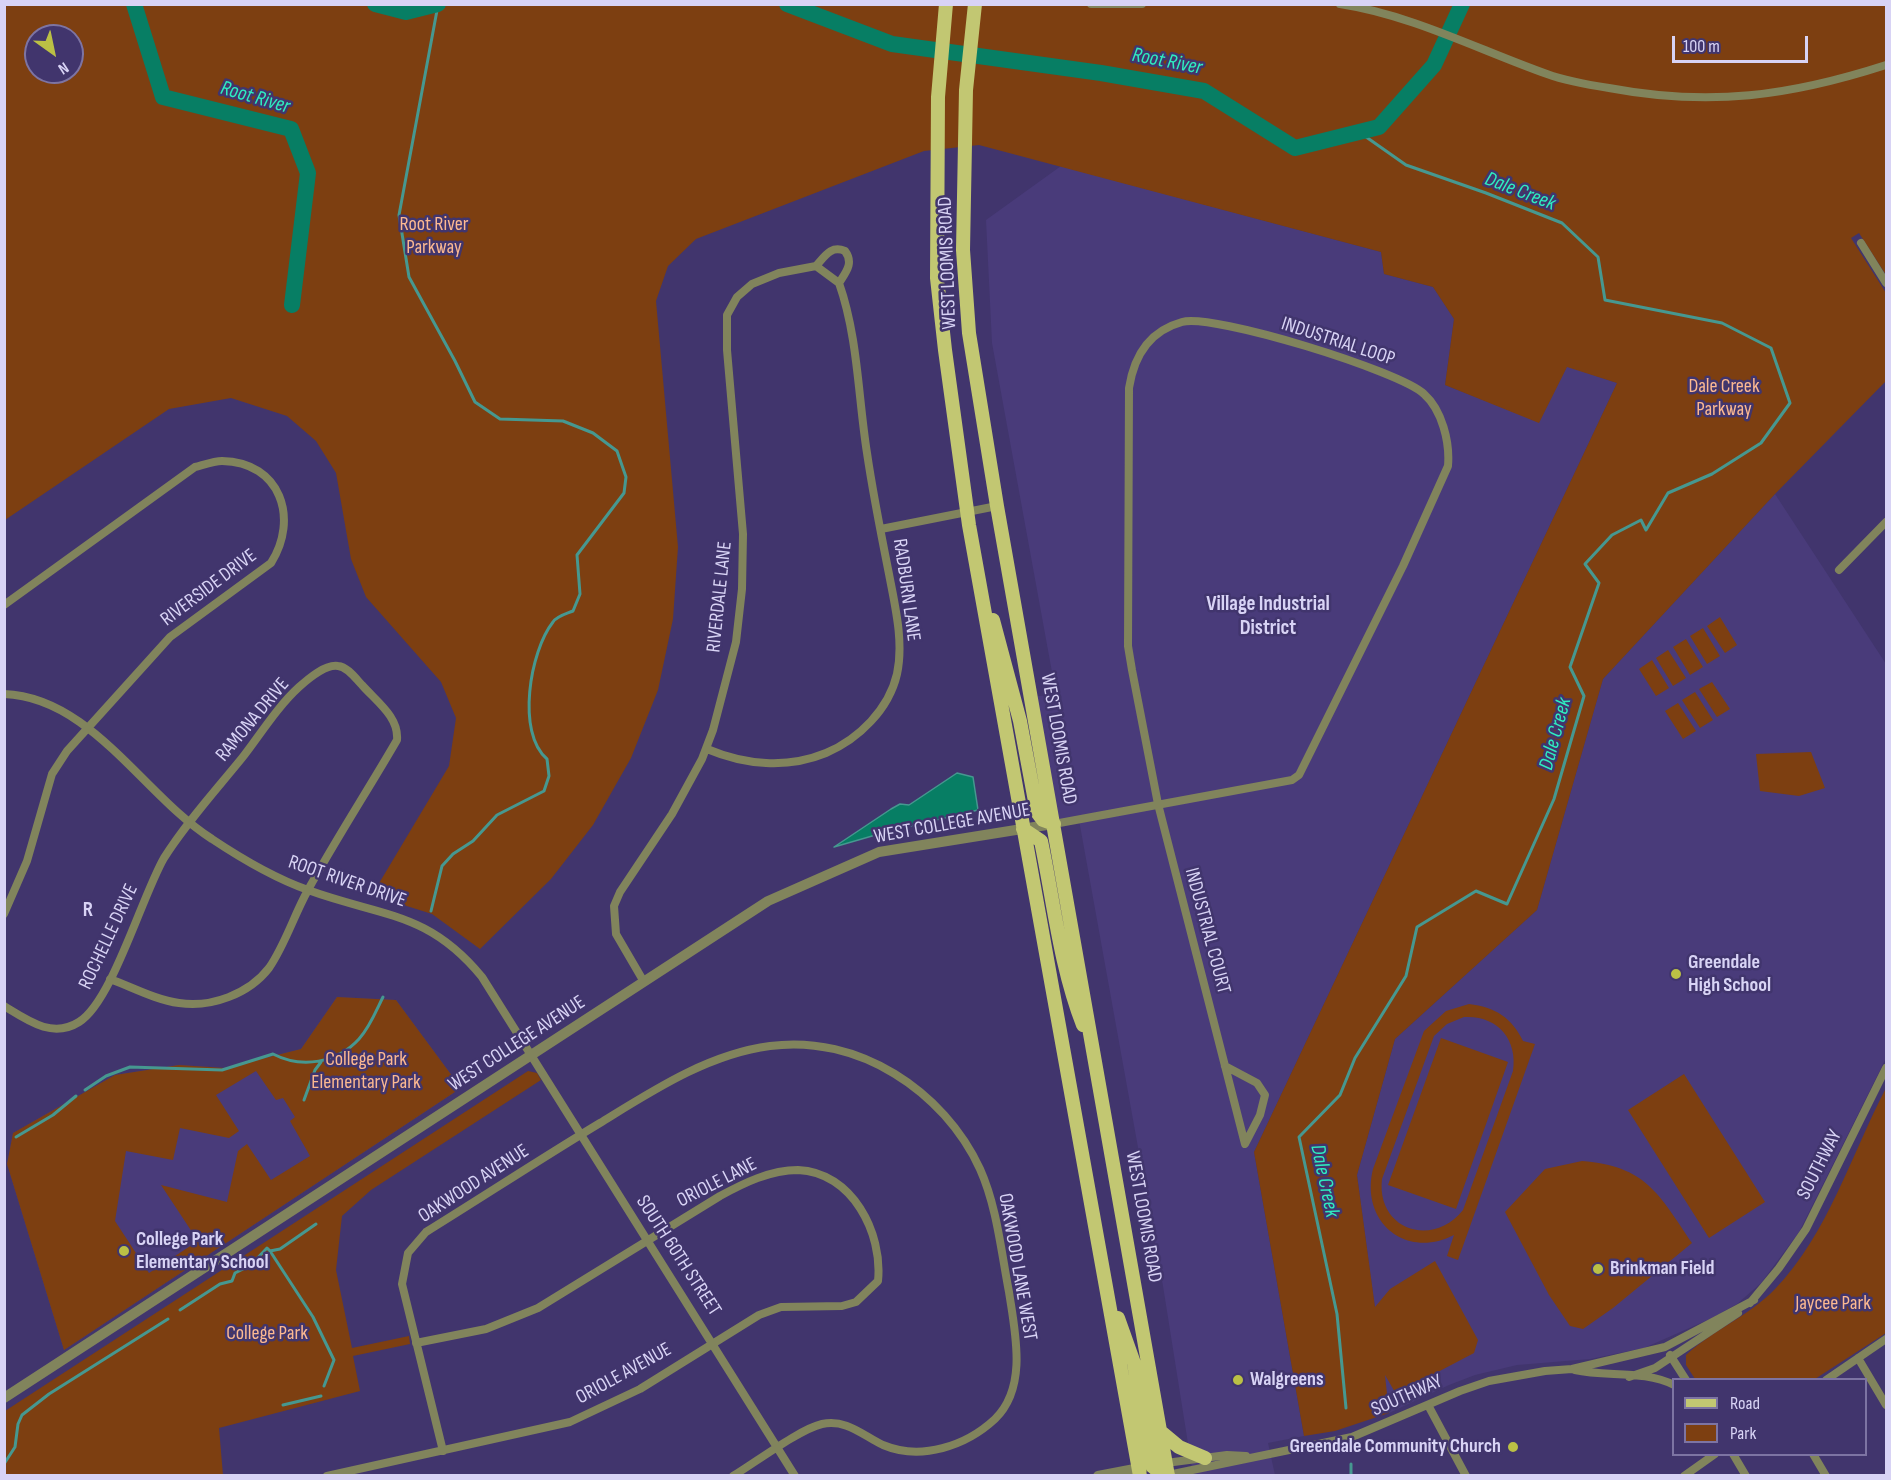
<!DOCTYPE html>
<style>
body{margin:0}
#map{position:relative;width:1891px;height:1480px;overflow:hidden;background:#41356d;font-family:"Sofia Sans Condensed",sans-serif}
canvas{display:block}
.frame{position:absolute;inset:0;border:6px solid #d8d3f5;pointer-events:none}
.legend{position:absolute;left:1672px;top:1378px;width:195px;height:78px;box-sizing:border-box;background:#41356d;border:2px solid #7d74a3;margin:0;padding:8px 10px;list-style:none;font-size:18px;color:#d8d3f5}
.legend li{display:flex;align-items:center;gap:12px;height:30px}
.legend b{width:30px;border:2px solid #7d74a3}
.north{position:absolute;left:24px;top:24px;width:60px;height:60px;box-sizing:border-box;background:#41356d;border:2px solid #7d74a3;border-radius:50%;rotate:147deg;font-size:16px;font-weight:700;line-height:24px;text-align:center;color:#d8d3f5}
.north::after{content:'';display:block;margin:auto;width:21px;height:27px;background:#bbc045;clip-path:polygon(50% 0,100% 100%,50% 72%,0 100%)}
.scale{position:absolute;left:1672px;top:36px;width:136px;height:27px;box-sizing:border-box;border:3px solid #d8d3f5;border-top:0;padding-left:8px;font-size:18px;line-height:21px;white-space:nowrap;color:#d8d3f5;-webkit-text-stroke:4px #41356d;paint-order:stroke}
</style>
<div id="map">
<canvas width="1891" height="1480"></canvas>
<div class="frame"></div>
<ul class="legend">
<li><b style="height:8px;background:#c2c772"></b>Road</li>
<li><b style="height:16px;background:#7d3f11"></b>Park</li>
</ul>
<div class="north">N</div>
<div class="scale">100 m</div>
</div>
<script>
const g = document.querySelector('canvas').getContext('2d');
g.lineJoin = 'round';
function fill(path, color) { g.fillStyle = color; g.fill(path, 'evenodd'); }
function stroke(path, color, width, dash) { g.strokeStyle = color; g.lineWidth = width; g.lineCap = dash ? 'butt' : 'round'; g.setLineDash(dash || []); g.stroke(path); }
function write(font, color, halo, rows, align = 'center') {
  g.font = font + ' "Sofia Sans Condensed",sans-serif'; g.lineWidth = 5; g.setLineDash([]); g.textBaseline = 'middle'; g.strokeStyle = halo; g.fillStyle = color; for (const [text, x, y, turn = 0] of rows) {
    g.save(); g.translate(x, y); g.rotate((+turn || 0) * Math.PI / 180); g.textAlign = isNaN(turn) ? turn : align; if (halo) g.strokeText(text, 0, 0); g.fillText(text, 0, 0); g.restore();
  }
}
fill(new Path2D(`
 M 1061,166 L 1381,252 L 1384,274 L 1433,287 L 1454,319 L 1445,385 L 1539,422 L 1567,366 L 1617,383 L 1254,1152 L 1304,1436 L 1268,1443 L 1275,1475 L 1193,1475 L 1163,1286 L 1079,820 L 1054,824 L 1031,697 L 1056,694 L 992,343 L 986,220 Z
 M 1775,494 L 1886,664 L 1886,1058 L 1799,1232 L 1761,1283 L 1737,1304 L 1712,1318 L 1644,1348 L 1590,1359 L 1517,1365 L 1475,1375 L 1449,1385 L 1389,1413 L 1357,1175 L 1395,1039 L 1537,910 L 1603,679 Z
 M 337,997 L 396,1000 L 461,1088 L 64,1350 L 7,1164 L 13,1133 L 115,1075 L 179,1065 L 225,1068 L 301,1049 Z`), '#493b7a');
fill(new Path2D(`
 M 4,5 L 1886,5 L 1886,275 L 1859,233 L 1851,238 L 1886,293 L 1886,381 L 1775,494 L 1603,679 L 1537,910 L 1395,1039 L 1357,1175 L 1375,1307 L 1390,1289 L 1435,1261 L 1478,1340 L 1474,1353 L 1396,1394 L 1385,1375 L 1389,1413 L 1335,1431 L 1304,1436 L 1254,1152 L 1617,383 L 1567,367 L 1539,423 L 1445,385 L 1454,319 L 1433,287 L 1384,274 L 1381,252 L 979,145 L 924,151 L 696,239 L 668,266 L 656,301 L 678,547 L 673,619 L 658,690 L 631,758 L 593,825 L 551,879 L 480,949 L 432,914 L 372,895 L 449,766 L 456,718 L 441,682 L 366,597 L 351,559 L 336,473 L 316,441 L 287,416 L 231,398 L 169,409 L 5,520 ZM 36,36 L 72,36 L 72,72 L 36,72 Z
 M 1720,617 L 1737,645 L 1725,653 L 1707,626 Z
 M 1703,628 L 1720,656 L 1707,664 L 1690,636 Z
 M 1686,639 L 1703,667 L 1690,675 L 1673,647 Z
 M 1668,650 L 1686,678 L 1673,686 L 1656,658 Z
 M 1652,660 L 1669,688 L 1656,696 L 1639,669 Z
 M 1712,682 L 1730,709 L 1717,717 L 1699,689 Z
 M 1695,692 L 1713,720 L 1700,728 L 1682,700 Z
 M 1678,703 L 1696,731 L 1683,739 L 1665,711 Z
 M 1811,752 L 1825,788 L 1799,796 L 1760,791 L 1756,754 Z
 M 337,997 L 396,1000 L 461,1088 L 64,1350 L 7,1164 L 13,1133 L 115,1075 L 179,1065 L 225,1068 L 301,1049 ZM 256,1071 L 276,1100 L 283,1098 L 295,1117 L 290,1121 L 310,1156 L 271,1180 L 247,1144 L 238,1151 L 227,1202 L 161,1185 L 198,1241 L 149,1273 L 115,1221 L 126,1151 L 173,1160 L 180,1128 L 229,1138 L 239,1131 L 216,1095 Z
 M 1469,1004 C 1495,1007 1512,1018 1523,1041 L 1535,1044 L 1458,1260 L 1447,1256 L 1454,1235 C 1405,1260 1360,1221 1373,1169 L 1424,1031 L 1446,1011 ZM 1464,1017 C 1497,1015 1518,1039 1513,1071 L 1463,1210 C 1432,1249 1376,1229 1382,1179 L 1434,1036 L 1447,1024 Z
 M 1441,1038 L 1508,1062 L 1456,1209 L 1388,1185 Z
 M 528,1071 L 537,1073 L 541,1080 L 371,1190 L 342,1216 L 336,1270 L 352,1348 L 409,1336 L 410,1344 L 353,1356 L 360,1391 L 219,1428 L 223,1475 L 5,1475 L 5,1411 Z
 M 1684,1074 L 1765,1202 L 1709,1238 L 1628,1110 Z
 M 1886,1088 L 1886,1333 L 1815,1379 L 1695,1379 L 1686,1365 L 1686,1355 C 1713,1330 1749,1316 1775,1289 C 1828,1234 1851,1155 1886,1088 Z
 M 1582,1161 C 1646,1166 1659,1194 1692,1243 L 1613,1308 L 1583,1329 L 1570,1326 L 1549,1295 L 1505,1212 L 1545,1169 Z`), '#7d3f11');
const water = new Path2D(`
 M 957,773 L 973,777 L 978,810 L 886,832 L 834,847 L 891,809 L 900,804 L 909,805 Z`);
fill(water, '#077e64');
stroke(water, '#469890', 1.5);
stroke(new Path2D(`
 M 431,911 L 442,866 L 453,854 L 473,841 L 497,815 L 544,791 L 549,776 L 547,759 C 516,733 530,651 553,622 C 557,616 566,614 573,611 L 580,594 L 577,555 L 624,493 L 626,477 L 617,451 L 593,433 L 563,421 L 500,419 L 475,402 L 455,361 L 409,277 L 399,215 L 438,5
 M 85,1090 L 106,1076 L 130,1067 L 222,1070 L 273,1054 C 302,1069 337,1063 359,1039 C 370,1027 376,1011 383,997
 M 304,1100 L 315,1070 L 321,1062
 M 16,1137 L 53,1115 L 76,1096
 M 270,1251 L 313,1317 L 334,1360 L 324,1386
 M 180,1310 L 220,1284 L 232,1281 L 235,1273 L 251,1265 L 267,1248 L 270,1251 L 280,1249 L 316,1224
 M 283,1405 L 321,1396
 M 1346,1408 L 1337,1314 L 1299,1137 L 1340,1095 L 1355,1058 L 1406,976 L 1417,927 L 1476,891 L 1507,904 L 1554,799 L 1584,696 L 1570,667 L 1599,583 L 1585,564 L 1612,535 L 1641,520 L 1646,530 L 1668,493 L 1712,474 L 1761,443 L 1790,403 L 1771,348 L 1722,323 L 1605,300 L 1598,257 L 1562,223 L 1486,193 L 1406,165 L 1359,132
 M 4,1464 L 15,1447 L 18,1424 L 22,1415 L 49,1394 L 168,1319
 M 1351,1476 L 1351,1464`), '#469890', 3);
stroke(new Path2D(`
 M 134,4 L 163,97 L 291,129 L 308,173 L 292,305
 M 375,4 L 406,12 L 438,4
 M 787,4 L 892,44 L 1101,73 L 1204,91 L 1295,148 L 1379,127 L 1434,65 L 1462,4`), '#077e64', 16);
stroke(new Path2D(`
 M 1091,4 L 1142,4
 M 1340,4 C 1412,15 1479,50 1547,74 C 1566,81 1589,85 1609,88 C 1710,107 1790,96 1886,65
 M 1861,243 L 1886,283
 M 816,266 C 825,256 831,245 845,251 C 854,263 846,272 839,283
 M 881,529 L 997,506
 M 1839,570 L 1886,522
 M 4,605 L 195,467 C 203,465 214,461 222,461 C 281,462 299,519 271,563 L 170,637 L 67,751 L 52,774 L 27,861 L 4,914
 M 4,694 C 91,697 144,796 212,839 C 242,859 274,878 308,890 C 382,917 428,911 482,977 L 795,1476
 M 707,749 C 745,765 787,769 826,753 C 859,739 889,709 897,674 C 904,642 895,606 889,574 C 881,534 873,494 867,453 C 858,396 858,337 839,283
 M 1054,824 L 1292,780 L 1299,775 L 1403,566 L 1448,466 C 1450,442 1442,410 1424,394 C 1400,371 1213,313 1182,322 C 1149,331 1134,356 1129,388 L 1128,646 L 1132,670 L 1158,804 L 1245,1144 L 1260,1115 L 1265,1095 L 1257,1083 L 1225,1066
 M 644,982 L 616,934 L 614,906 L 620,892 L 672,814 L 702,759 L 713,730 L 736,642 L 742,589 L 743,534 L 727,350 L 727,315 L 737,297 L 752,284 L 779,273 L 816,266 L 839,283
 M 4,1006 C 27,1020 52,1039 79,1022 C 112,1002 142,896 164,858 C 186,823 216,790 242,758 C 260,735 277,707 299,687 C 308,679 325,664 338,666 C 348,667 356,679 362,685 C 377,702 399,717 397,740 C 368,790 336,839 308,890 C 294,915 285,945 269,968 C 249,994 211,1008 179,1003 C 156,1000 132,987 110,979
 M 1750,1303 L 1779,1268 L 1806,1229 L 1886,1068
 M 1670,1355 L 1686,1380
 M 1858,1358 L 1886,1405
 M 1575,1370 C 1606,1377 1645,1370 1674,1385
 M 1629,1377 L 1655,1368 L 1738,1313
 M 1826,1380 L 1886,1339
 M 1428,1405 L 1466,1476
 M 443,1451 L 402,1284 L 408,1253 L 426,1232 C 484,1196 542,1158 600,1123 C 652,1091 708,1054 770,1046 C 858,1034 944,1091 980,1169 C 997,1207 1001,1251 1009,1292 C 1015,1332 1028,1387 995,1419 C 966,1446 921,1461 883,1445 C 862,1435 847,1419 822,1424 C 800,1429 756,1462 733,1476
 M 1733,1454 L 1746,1476
 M 1813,1454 L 1826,1476
 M 1166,1463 L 1227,1455 L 1246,1456
 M 1168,1475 L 1352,1437 L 1460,1391 L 1489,1381 L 1545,1371 L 1572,1369 L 1665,1347 L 1754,1300
 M 327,1476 L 570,1422 L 640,1389 L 759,1315 L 781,1307 L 842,1306 L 856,1302 L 878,1281 C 883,1233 852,1172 798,1170 C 770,1170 744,1183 720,1196 L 538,1308 L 486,1329 L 416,1343
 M 1684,1476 L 1715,1454`), '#81845c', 8);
stroke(new Path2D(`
 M 4,1398 L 768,901 L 879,852 L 1053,824
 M 1098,1476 L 1145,1467`), '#81845c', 10);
stroke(new Path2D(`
 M 946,4 L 938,97 L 937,278 L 945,350 L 969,525 L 1140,1476
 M 975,4 L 966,90 L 963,250 L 969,333 L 997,506 L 1168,1476
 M 993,620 L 1020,721 L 1037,812 L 1043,820 L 1054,824
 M 1023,829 L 1041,841 C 1054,903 1060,966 1083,1025
 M 1118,1318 L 1134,1363 L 1152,1466 L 1160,1473 L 1168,1475
 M 1161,1432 L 1179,1447 L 1205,1458`), '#c2c772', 14);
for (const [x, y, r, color] of [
 [1676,974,6,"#bbc045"],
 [124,1251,6,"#bbc045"],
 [1598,1269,6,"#bbc045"],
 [1238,1380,6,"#bbc045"],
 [1513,1447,6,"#bbc045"]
]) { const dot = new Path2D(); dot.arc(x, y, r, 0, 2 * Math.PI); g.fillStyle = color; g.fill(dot); stroke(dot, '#41356d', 2); }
write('20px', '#fcb991', '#41356d', [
 ["Root River",434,225],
 ["Parkway",434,248],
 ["Dale Creek",1724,387],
 ["Parkway",1724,410],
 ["College Park",366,1060],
 ["Elementary Park",366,1083],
 ["Jaycee Park",1833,1304],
 ["College Park",267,1334]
]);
write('20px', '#d8d3f5', '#41356d', [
 ["WEST LOOMIS ROAD",948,263,-92],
 ["INDUSTRIAL LOOP",1338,342,18],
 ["RIVERSIDE DRIVE",209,588,-37],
 ["RADBURN LANE",906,590,82],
 ["RIVERDALE LANE",720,597,-84],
 ["RAMONA DRIVE",253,720,-50],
 ["WEST LOOMIS ROAD",1058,739,80],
 ["WEST COLLEGE AVENUE",952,824,-10],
 ["ROOT RIVER DRIVE",347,882,19],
 ["INDUSTRIAL COURT",1207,931,75],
 ["ROCHELLE DRIVE",109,937,-65],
 ["WEST COLLEGE AVENUE",517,1044,-33],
 ["SOUTHWAY",1820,1165,-63],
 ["ORIOLE LANE",717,1183,-27],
 ["OAKWOOD AVENUE",474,1184,-33],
 ["WEST LOOMIS ROAD",1143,1217,80],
 ["SOUTH 60TH STREET",678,1256,57],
 ["OAKWOOD LANE WEST",1017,1267,80],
 ["ORIOLE AVENUE",624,1374,-29],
 ["SOUTHWAY",1407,1396,-24]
]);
write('bold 20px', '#d8d3f5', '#41356d', [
 ["Greendale",1688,963],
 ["High School",1688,986],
 ["College Park",136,1240],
 ["Elementary School",136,1263],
 ["Brinkman Field",1610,1269],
 ["Walgreens",1250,1380],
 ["Greendale Community Church",1501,1447,"right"]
], 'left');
write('italic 21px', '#2fedc0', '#41356d', [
 ["Root River",1167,62,11],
 ["Root River",255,98,16],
 ["Dale Creek",1520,192,21],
 ["Dale Creek",1556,734,-75],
 ["Dale Creek",1324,1181,78]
]);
write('bold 21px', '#d8d3f5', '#41356d', [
 ["Village Industrial",1268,605],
 ["District",1268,629],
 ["R",88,911]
]);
</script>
